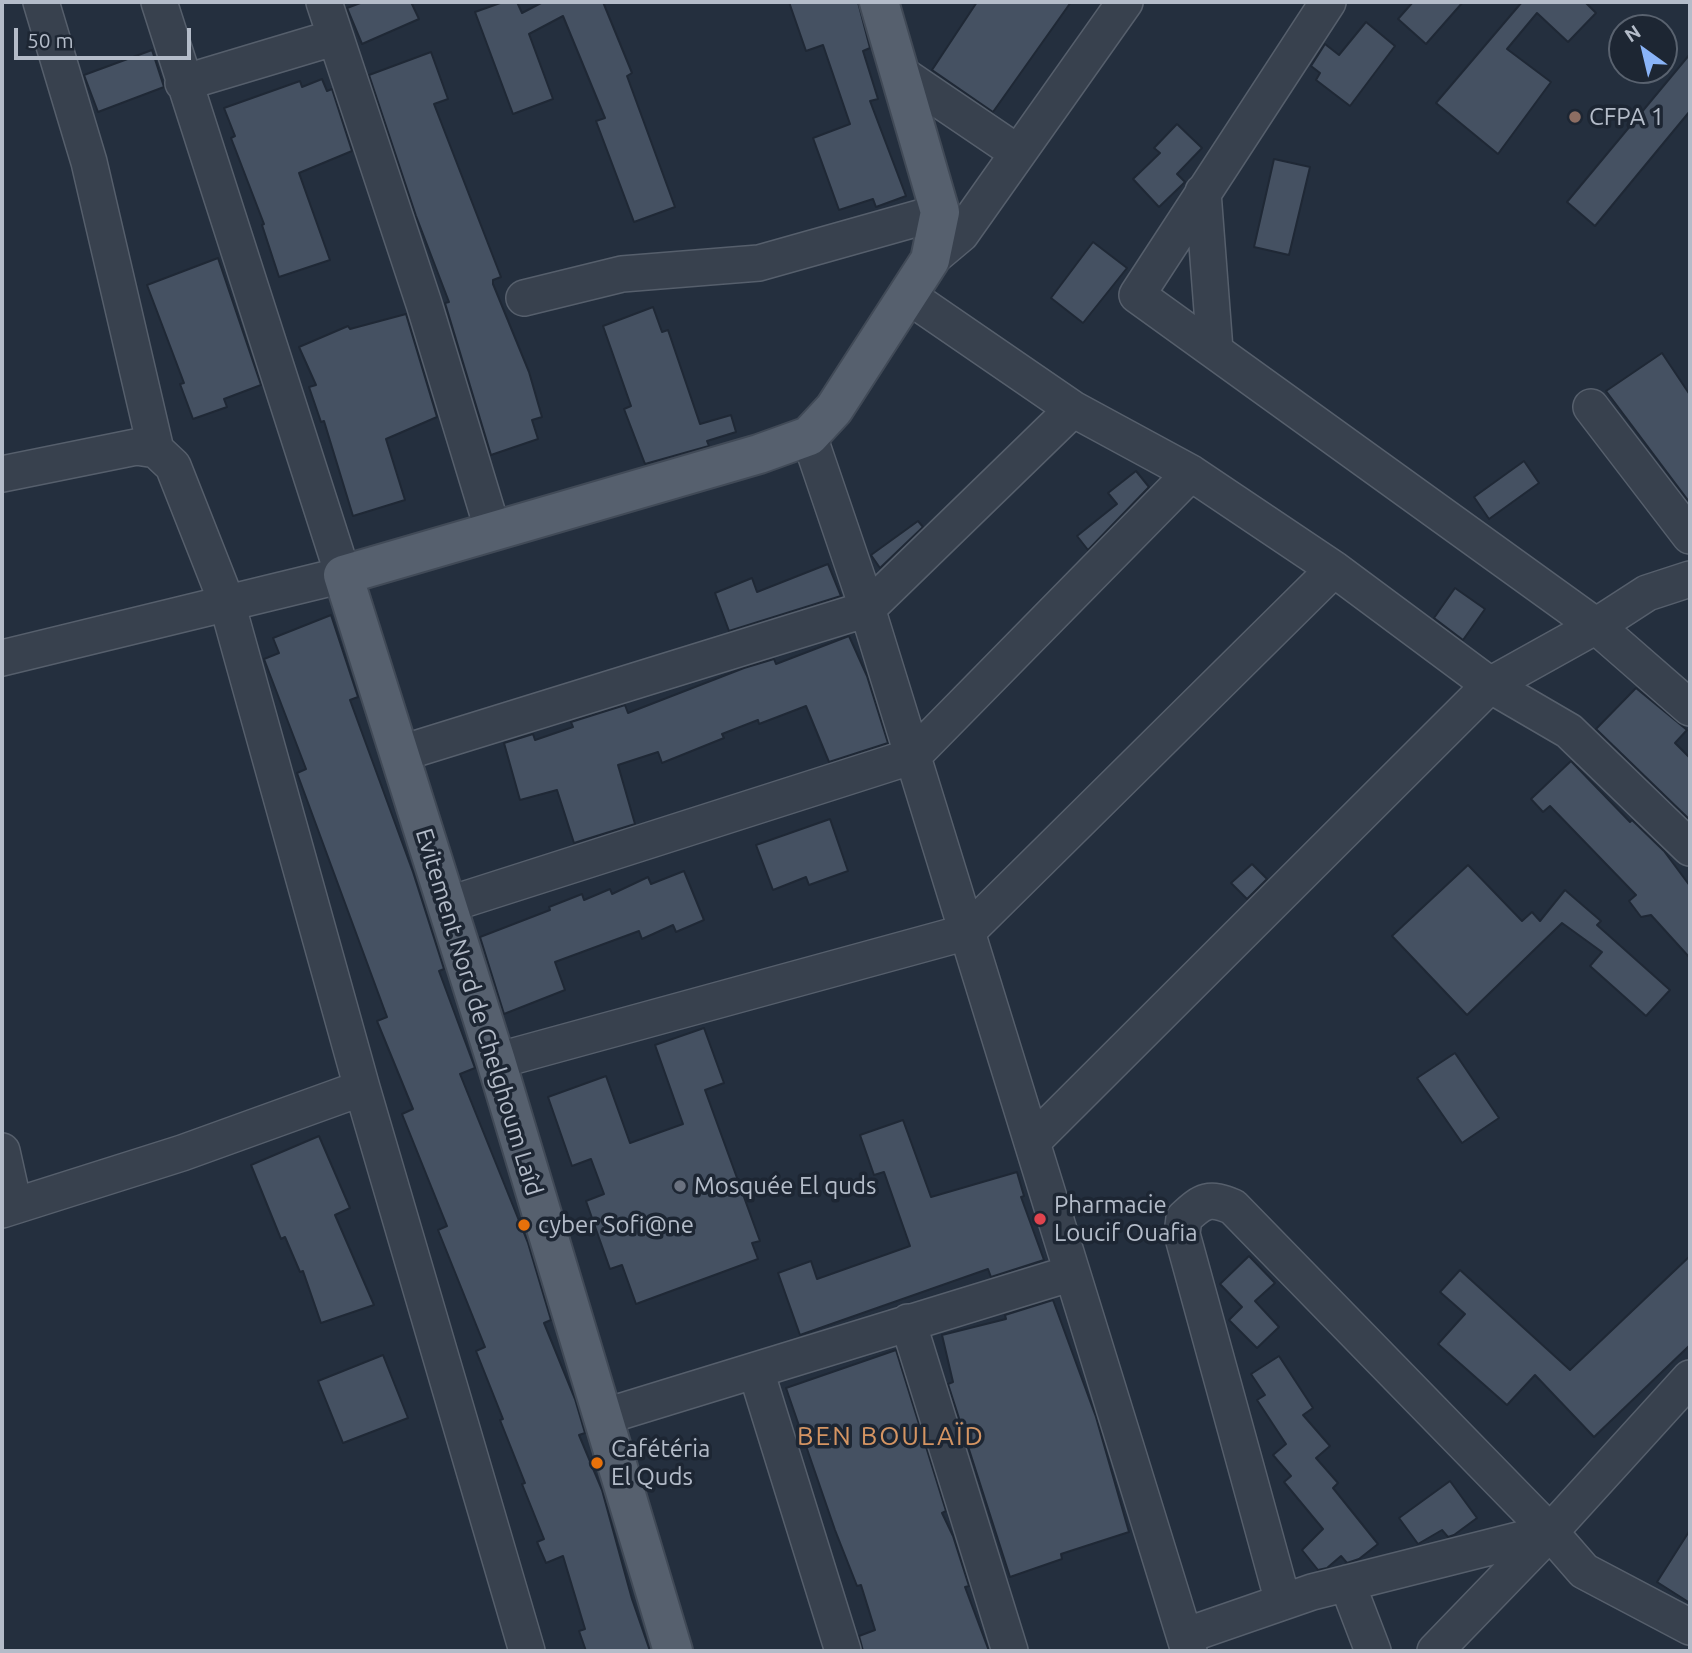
<!DOCTYPE html>
<meta charset="utf-8">
<style>
body{margin:0}
#map{position:relative;width:1692px;height:1653px;overflow:hidden;background:#242f3e;font-family:Ubuntu,sans-serif}
canvas{display:block}
.frame{position:absolute;inset:0;border:4px solid #b4bcc9;pointer-events:none}
.north{position:absolute;left:1608px;top:14px;width:70px;height:70px;box-sizing:border-box;background:#1d2633;border:2px solid #59626f;border-radius:50%;rotate:326deg;font-size:19px;font-weight:700;line-height:28px;text-align:center;color:#b4bcc9}
.north::after{content:'';display:block;margin:auto;width:24px;height:32px;background:#8ab4f8;clip-path:polygon(50% 0,100% 100%,50% 72%,0 100%)}
.scale{position:absolute;left:14px;top:28px;width:177px;height:32px;box-sizing:border-box;border:4px solid #b4bcc9;border-top:0;padding-left:9px;font-size:21px;line-height:24px;white-space:nowrap;color:#b4bcc9;-webkit-text-stroke:5px #1d2633;paint-order:stroke}
</style>
<div id="map">
<canvas width="1692" height="1653"></canvas>
<div class="frame"></div>
<div class="north">N</div>
<div class="scale">50 m</div>
</div>
<script>
const g = document.querySelector('canvas').getContext('2d');
g.lineJoin = 'round';
function fill(path, color) { g.fillStyle = color; g.fill(path, 'evenodd'); }
function stroke(path, color, width, dash) { g.strokeStyle = color; g.lineWidth = width; g.lineCap = dash ? 'butt' : 'round'; g.setLineDash(dash || []); g.stroke(path); }
function write(font, color, halo, rows, align = 'center') {
  g.font = font + ' Ubuntu,sans-serif'; g.lineWidth = 7; g.setLineDash([]); g.textBaseline = 'middle'; g.strokeStyle = halo; g.fillStyle = color; for (const [text, x, y, turn = 0] of rows) {
    g.save(); g.translate(x, y); g.rotate((+turn || 0) * Math.PI / 180); g.textAlign = isNaN(turn) ? turn : align; if (halo) g.strokeText(text, 0, 0); g.fillText(text, 0, 0); g.restore();
  }
}
const building = new Path2D(`
 M 363,2 L 411,2 L 419,19 L 362,44 L 347,8 Z
 M 503,2 L 517,2 L 522,13 L 543,2 L 603,2 L 632,73 L 627,76 L 675,207 L 634,222 L 596,121 L 605,118 L 563,16 L 529,34 L 553,99 L 513,114 L 475,12 Z
 M 789,2 L 858,2 L 870,48 L 863,51 L 878,99 L 870,101 L 906,196 L 876,207 L 873,199 L 839,210 L 813,138 L 850,124 L 823,45 L 806,51 Z
 M 977,2 L 1071,2 L 993,112 L 932,70 Z
 M 1413,2 L 1463,2 L 1426,44 L 1398,19 Z
 M 1522,2 L 1585,2 L 1596,13 L 1568,42 L 1537,13 L 1507,49 L 1551,82 L 1498,154 L 1436,103 Z
 M 1366,22 L 1395,46 L 1350,106 L 1316,80 L 1320,73 L 1311,66 L 1325,44 L 1339,55 Z
 M 152,50 L 164,87 L 98,112 L 84,75 Z
 M 431,52 L 448,99 L 434,104 L 501,277 L 493,280 L 493,284 L 529,372 L 542,417 L 532,420 L 538,439 L 491,455 L 445,303 L 449,302 L 416,216 L 369,75 Z
 M 1690,54 L 1690,111 L 1595,226 L 1567,202 Z
 M 322,79 L 327,91 L 332,89 L 352,151 L 299,173 L 330,260 L 279,277 L 262,225 L 264,224 L 231,138 L 235,136 L 224,108 L 300,81 L 302,87 Z
 M 1177,124 L 1202,148 L 1177,174 L 1185,182 L 1159,207 L 1133,179 L 1160,153 L 1154,148 Z
 M 1274,159 L 1310,167 L 1289,255 L 1254,247 Z
 M 1093,242 L 1127,268 L 1083,323 L 1051,298 Z
 M 218,258 L 261,385 L 224,399 L 227,407 L 193,419 L 180,384 L 184,383 L 147,285 Z
 M 653,307 L 662,332 L 668,330 L 700,424 L 731,415 L 736,432 L 707,441 L 709,446 L 645,464 L 624,409 L 631,406 L 603,326 Z
 M 406,314 L 437,417 L 386,439 L 405,500 L 353,516 L 324,421 L 321,422 L 309,387 L 316,385 L 299,347 L 348,326 L 350,329 Z
 M 1662,353 L 1690,395 L 1690,503 L 1606,391 Z
 M 1524,461 L 1539,483 L 1489,519 L 1474,497 Z
 M 1136,471 L 1149,487 L 1088,550 L 1077,536 L 1117,504 L 1108,493 Z
 M 918,521 L 923,527 L 880,568 L 871,555 Z
 M 828,564 L 841,596 L 729,631 L 715,593 L 752,578 L 757,592 Z
 M 1455,588 L 1485,609 L 1463,640 L 1434,618 Z
 M 331,615 L 358,697 L 350,700 L 413,872 L 444,969 L 439,971 L 475,1068 L 460,1074 L 528,1243 L 551,1320 L 544,1323 L 575,1399 L 585,1433 L 579,1435 L 602,1490 L 632,1599 L 650,1651 L 586,1651 L 579,1631 L 585,1629 L 563,1556 L 546,1563 L 537,1542 L 544,1539 L 522,1484 L 525,1483 L 500,1420 L 503,1419 L 476,1351 L 485,1347 L 438,1230 L 447,1226 L 402,1114 L 413,1109 L 377,1021 L 387,1017 L 297,773 L 306,769 L 264,659 L 279,653 L 273,638 Z
 M 849,636 L 867,676 L 888,743 L 829,762 L 806,706 L 759,724 L 758,720 L 722,734 L 724,738 L 662,763 L 658,752 L 618,765 L 635,824 L 574,843 L 557,790 L 520,800 L 504,743 L 533,734 L 535,740 L 573,727 L 571,722 L 625,705 L 628,713 L 744,668 L 774,659 L 776,664 Z
 M 1636,688 L 1687,730 L 1675,743 L 1690,758 L 1690,820 L 1596,729 Z
 M 1571,761 L 1630,822 L 1632,820 L 1664,851 L 1690,886 L 1690,958 L 1651,915 L 1641,917 L 1629,901 L 1636,895 L 1550,806 L 1543,812 L 1531,799 Z
 M 830,819 L 848,871 L 809,885 L 806,877 L 773,890 L 756,845 Z
 M 1252,864 L 1267,879 L 1247,899 L 1231,883 Z
 M 1468,865 L 1522,921 L 1532,912 L 1540,921 L 1565,890 L 1601,921 L 1597,925 L 1670,990 L 1646,1016 L 1590,966 L 1602,952 L 1562,923 L 1467,1015 L 1392,936 Z
 M 684,871 L 704,920 L 676,932 L 673,925 L 642,939 L 639,931 L 555,962 L 565,990 L 504,1014 L 480,937 L 550,910 L 549,907 L 582,894 L 584,900 L 610,889 L 612,894 L 648,877 L 651,884 Z
 M 704,1028 L 724,1083 L 705,1090 L 760,1241 L 752,1243 L 758,1259 L 636,1304 L 622,1265 L 610,1269 L 586,1201 L 604,1194 L 591,1159 L 572,1166 L 548,1097 L 606,1076 L 630,1143 L 683,1124 L 655,1045 Z
 M 1455,1053 L 1499,1118 L 1462,1143 L 1417,1078 Z
 M 903,1120 L 931,1197 L 1017,1172 L 1024,1196 L 1021,1197 L 1044,1260 L 991,1277 L 988,1269 L 800,1335 L 778,1273 L 811,1261 L 817,1279 L 910,1246 L 884,1172 L 874,1175 L 860,1135 Z
 M 319,1136 L 350,1208 L 335,1215 L 374,1305 L 321,1323 L 303,1271 L 300,1272 L 285,1237 L 281,1239 L 251,1165 Z
 M 1249,1256 L 1275,1283 L 1255,1301 L 1279,1327 L 1257,1348 L 1229,1320 L 1242,1307 L 1220,1284 Z
 M 1690,1256 L 1690,1345 L 1594,1437 L 1535,1375 L 1507,1405 L 1438,1344 L 1465,1314 L 1440,1292 L 1460,1270 L 1570,1370 Z
 M 1053,1300 L 1096,1417 L 1129,1532 L 1061,1554 L 1062,1559 L 1010,1577 L 948,1384 L 953,1382 L 942,1335 L 1006,1319 L 1005,1315 Z
 M 896,1350 L 946,1511 L 942,1513 L 953,1536 L 969,1586 L 965,1587 L 989,1651 L 863,1651 L 859,1636 L 875,1630 L 861,1585 L 857,1586 L 835,1530 L 786,1388 Z
 M 383,1355 L 408,1418 L 343,1443 L 318,1381 Z
 M 1279,1356 L 1313,1408 L 1303,1415 L 1330,1446 L 1316,1458 L 1338,1483 L 1333,1488 L 1378,1544 L 1359,1559 L 1347,1563 L 1341,1556 L 1327,1568 L 1318,1570 L 1302,1550 L 1323,1529 L 1284,1482 L 1291,1476 L 1273,1455 L 1286,1444 L 1257,1400 L 1265,1395 L 1251,1374 Z
 M 1450,1481 L 1477,1518 L 1454,1535 L 1448,1537 L 1442,1530 L 1418,1544 L 1399,1518 Z
 M 1690,1530 L 1690,1603 L 1657,1582 Z`);
fill(building, '#455162');
stroke(building, '#1f2835', 2);
const minor = new Path2D(`
 M 41,2 L 89,162 L 156,450
 M 324,2 L 424,304 L 493,531
 M 1328,2 L 1137,295 L 1596,626 L 1690,708
 M 900,73 L 1018,153
 M 183,83 L 333,38
 M 1203,192 L 1215,350
 M 930,260 L 961,234 L 1125,2
 M 907,295 L 1073,409 L 1191,473 L 1334,569 L 1490,685 L 1569,731 L 1690,848
 M 524,298 L 622,274 L 759,263 L 940,212
 M 1591,407 L 1690,536
 M 809,436 L 863,595 L 1189,1651
 M 2,474 L 136,447 L 156,450 L 173,466 L 227,603 L 362,1088 L 527,1651
 M 2,658 L 343,575 L 159,2
 M 399,754 L 867,609 L 1073,409
 M 447,905 L 913,756 L 1191,473
 M 496,1061 L 967,932 L 1334,569
 M 1033,1141 L 1490,685 L 1596,626 L 1647,593 L 1690,579
 M 2,1151 L 14,1205
 M 2,1210 L 182,1153 L 362,1088
 M 908,1322 L 1010,1651
 M 756,1371 L 843,1651
 M 603,1417 L 1072,1273
 M 1347,1583 L 1373,1651
 M 1283,1602 L 1182,1234 L 1184,1218 C 1203,1200 1209,1197 1233,1207 L 1550,1532 L 1584,1571 L 1690,1627
 M 1185,1636 L 1312,1592 L 1550,1532 L 1690,1378
 M 1435,1651 L 1550,1532`);
const major = new Path2D(`
 M 673,1651 L 496,1061 L 343,575 L 759,454 L 809,436 L 834,409 L 930,260 L 940,212 L 879,2`);
stroke(minor, '#565f6c', 38);
stroke(major, '#414a57', 42);
stroke(minor, '#38414e', 35);
stroke(major, '#56606e', 38);
for (const [x, y, r, color] of [
 [1575,117,7,"#8d6e63"],
 [680,1186,7,"#6b7280"],
 [1040,1219,7,"#e0444e"],
 [524,1225,7,"#e8710a"],
 [597,1463,7,"#e8710a"]
]) { const dot = new Path2D(); dot.arc(x, y, r, 0, 2 * Math.PI); g.fillStyle = color; g.fill(dot); stroke(dot, '#1d2633', 2.5); }
write('24px', '#b4bcc9', '#1d2633', [
 ["CFPA 1",1589,117],
 ["Mosquée El quds",694,1186],
 ["Pharmacie",1054,1205],
 ["Loucif Ouafia",1054,1233],
 ["cyber Sofi@ne",538,1225],
 ["Cafétéria",611,1449],
 ["El Quds",611,1477]
], 'left');
write('24px', '#b4bcc9', '#1d2633', [
 ["Evitement Nord de Chelghoum Laîd",479,1012,73]
]);
g.letterSpacing = '2px';
write('26px', '#d59563', '#1d2633', [
 ["BEN BOULAÏD",891,1436]
]);
g.letterSpacing = '0px';
</script>
